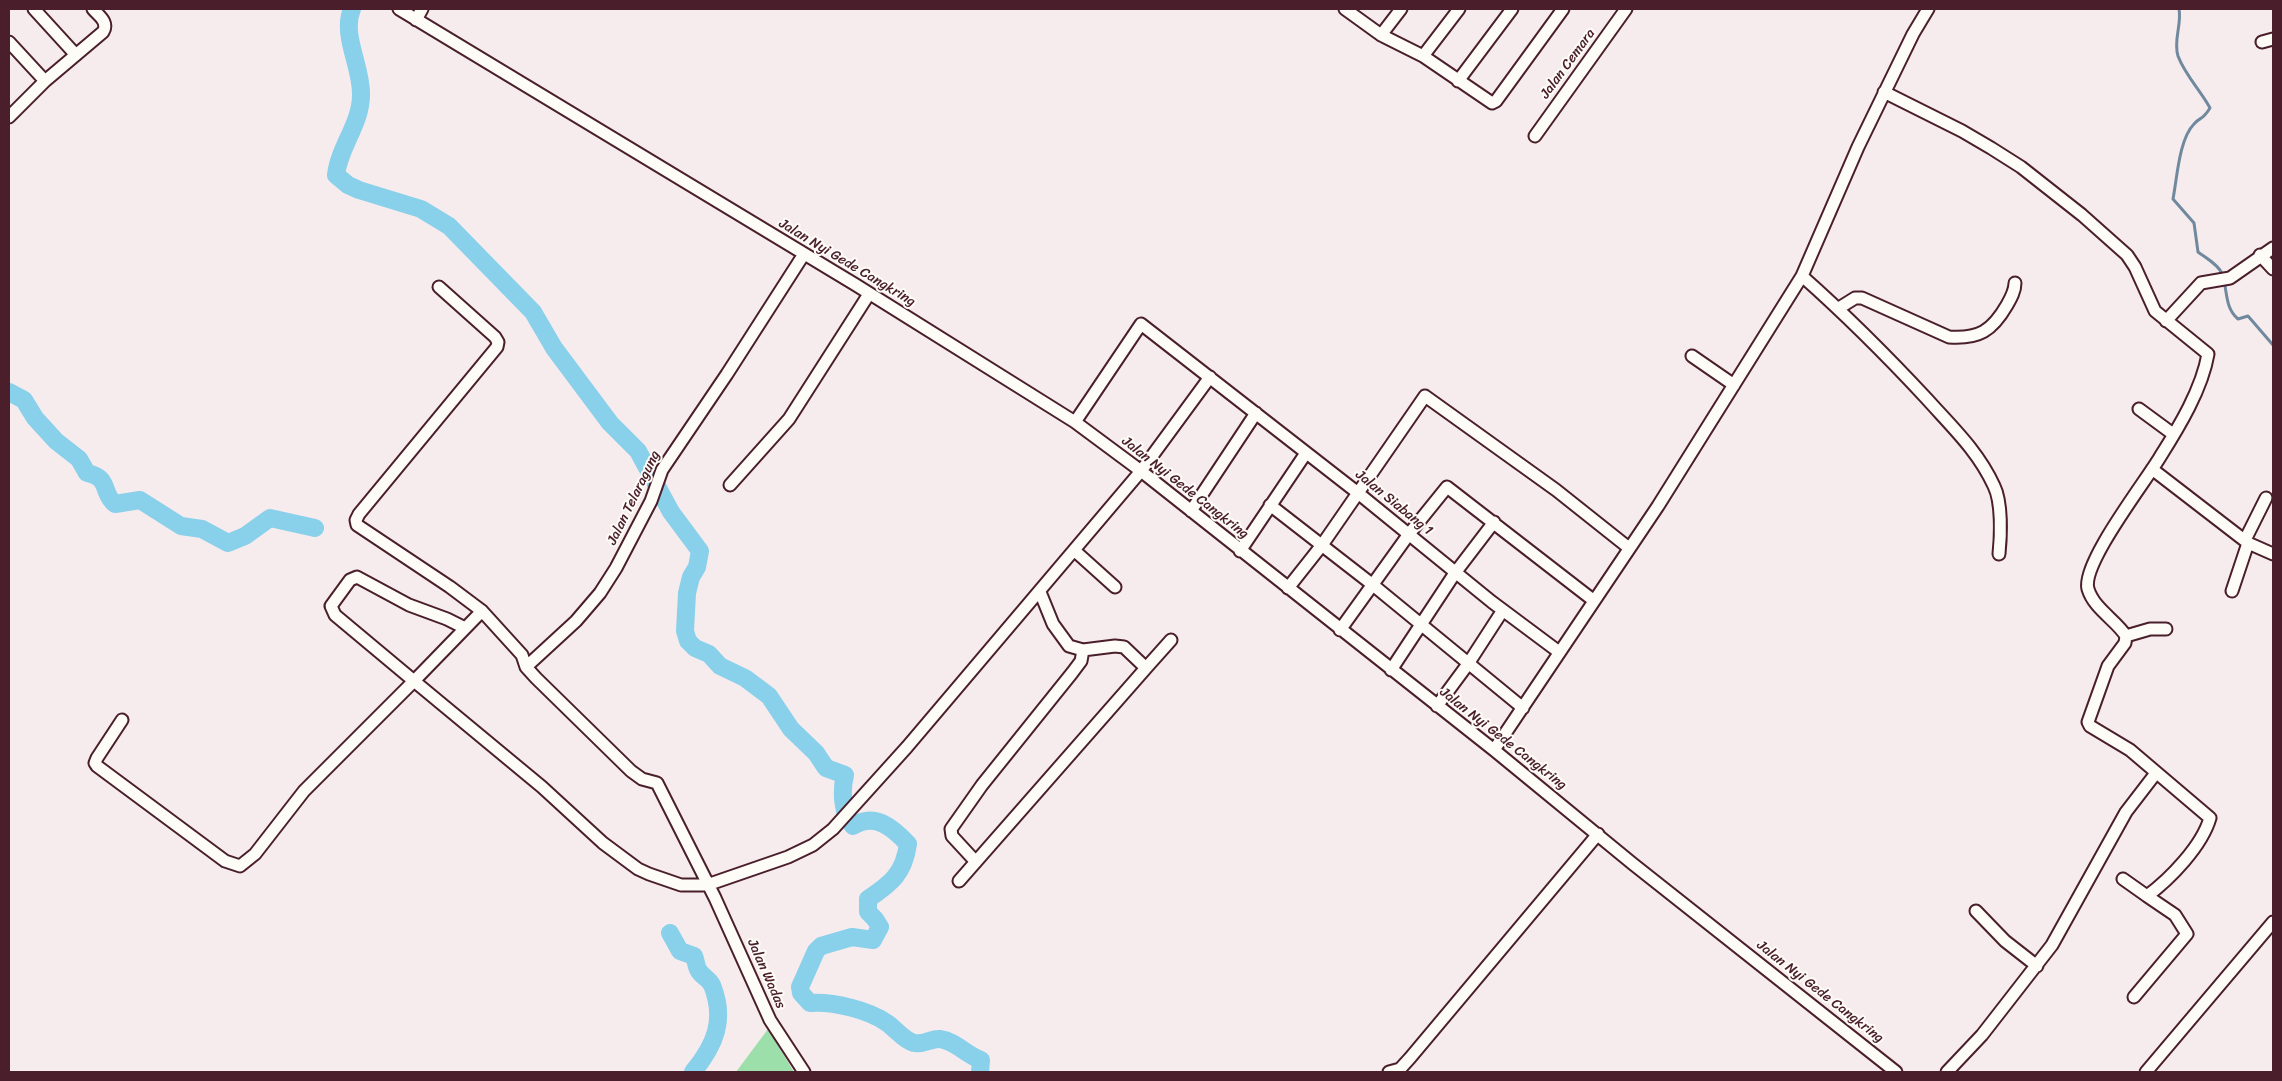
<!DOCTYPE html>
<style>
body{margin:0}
#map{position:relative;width:2282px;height:1081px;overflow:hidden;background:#f7eced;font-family:Sriracha,sans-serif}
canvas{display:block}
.frame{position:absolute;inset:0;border:10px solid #4a1f2b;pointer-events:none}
</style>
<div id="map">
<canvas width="2282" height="1081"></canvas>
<div class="frame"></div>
</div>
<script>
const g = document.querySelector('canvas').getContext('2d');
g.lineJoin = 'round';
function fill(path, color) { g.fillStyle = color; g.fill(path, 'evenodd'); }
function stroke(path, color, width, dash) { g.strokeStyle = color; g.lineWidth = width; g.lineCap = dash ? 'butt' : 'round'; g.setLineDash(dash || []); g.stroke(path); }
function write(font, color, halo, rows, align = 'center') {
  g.font = font + ' Sriracha,sans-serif'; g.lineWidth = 4; g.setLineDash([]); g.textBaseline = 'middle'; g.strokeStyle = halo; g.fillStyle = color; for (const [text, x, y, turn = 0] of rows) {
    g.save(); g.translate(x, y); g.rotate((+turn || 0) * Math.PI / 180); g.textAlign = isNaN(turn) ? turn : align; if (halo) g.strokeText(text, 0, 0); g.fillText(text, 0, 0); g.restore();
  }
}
fill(new Path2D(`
 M 768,1029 L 794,1072 L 736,1072 Z`), '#9cdfaa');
stroke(new Path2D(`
 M 2179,9 C 2182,24 2173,41 2178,56 C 2185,75 2201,91 2210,108 C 2202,121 2201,116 2194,124 C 2179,139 2177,179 2173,199 L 2194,223 L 2198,252 C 2206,258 2219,265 2222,274 C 2228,290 2224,307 2238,319 L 2248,316 L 2273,345`), '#70899e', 3);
stroke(new Path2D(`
 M 352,9 C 341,35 362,67 361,95 C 361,124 339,147 336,175 L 348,185 L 359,190 L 421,209 L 449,226 L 533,312 L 554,348 L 610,423 L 638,451 L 671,512 L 700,551 L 697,567 L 691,577 L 687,593 L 685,631 L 688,641 L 695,648 L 709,654 L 720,666 L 745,678 L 769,696 L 791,729 L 816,753 L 826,768 L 845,775 C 841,791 842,814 853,826 C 875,812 893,828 908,844 C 904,873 892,883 868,899 L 868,912 L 875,919 L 880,927 L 873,940 L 852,937 L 821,946 L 816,951 L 800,987 L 801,993 L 810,1003 C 832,1001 869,1010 887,1023 C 896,1029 903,1040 914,1043 C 924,1045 932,1038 940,1039 C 956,1041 966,1055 981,1060 L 980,1072
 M 9,392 L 24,400 L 35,418 L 56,441 L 79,459 L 87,473 C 111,478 101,493 115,504 L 140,500 L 181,526 L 202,529 L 228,543 L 245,536 L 270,518 L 315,528
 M 670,933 L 680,951 L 694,956 C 696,960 696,967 699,971 C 702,976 709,979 712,985 C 726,1020 715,1045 693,1072`), '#89d0eb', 18);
const street = new Path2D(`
 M 34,9 L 76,55
 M 399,9 L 856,285 L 1075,422 L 1141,471 L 1494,750 L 1633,864 L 1896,1072
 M 1345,9 L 1381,35 L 1423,56 L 1492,103 L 1496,101 L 1563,9
 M 416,20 L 422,9
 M 1381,35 L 1401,9
 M 9,42 L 45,81
 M 2262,42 L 2273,39
 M 1423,56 L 1459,9
 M 1458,81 L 1512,9
 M 1884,92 L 1962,131 L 1991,148 L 2021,167 L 2082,215 L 2127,255 L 2135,267 L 2155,311 L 2208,354 C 2202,389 2179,427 2160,457 C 2146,481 2081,564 2088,589 C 2094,609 2116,620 2126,636 L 2125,643 L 2108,666 L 2088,722 L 2090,726 L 2130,750 L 2210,818 C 2202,846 2170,879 2147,896 L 2123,879
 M 9,117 L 45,81 L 103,32 C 109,22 99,16 93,9
 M 1535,136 L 1626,9
 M 2260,255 L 2273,269
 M 1802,276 C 1846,315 1887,356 1927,399 C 1952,427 1978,451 1994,486 C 2002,502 2001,535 1999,554
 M 439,287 L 495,337 L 498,342 L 497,347 L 359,514 L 356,520 L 357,525 L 450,587 L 482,611 L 522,655 L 526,667 L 536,678 L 631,771 L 642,779 L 657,783 L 715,898 L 770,1020 L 804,1072
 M 1839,308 L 1855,298 L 1862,298 L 1949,337 C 1979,339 1992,331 2007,305 C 2011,298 2015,291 2015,283
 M 2166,321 L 2201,283 L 2230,278 L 2273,248
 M 1692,356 L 1734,385
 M 2139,409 L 2173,434
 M 1075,422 L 1141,324 L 1358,493 L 1492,602 L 1559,652
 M 2152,469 L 2248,543 L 2273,554
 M 730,485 L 789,419 L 869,294
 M 1270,505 L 1373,585 L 1523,708
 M 1191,511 L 1256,413
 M 2245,540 L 2266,498
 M 1075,551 L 1115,587
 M 1240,551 L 1306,453
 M 1288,588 L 1322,545 L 1425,396 L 1556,490 L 1629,548
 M 2232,591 L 2248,543
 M 465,628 L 447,619 L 409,605 L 357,577 L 350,580 L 331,606 L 335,615 L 414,681 L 482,611
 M 1340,630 L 1409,534 L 1447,487 L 1593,600
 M 2126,636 L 2150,629 L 2166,629
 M 526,667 L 576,621 L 600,593 L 616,568 L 651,501 L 662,470 L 727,374 L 804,254
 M 1146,668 L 1171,640
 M 1391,670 L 1455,573 L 1494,522
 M 1437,706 L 1468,664 L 1503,610
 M 122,720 L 97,758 L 95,763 L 97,766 L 225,861 L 240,866 L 255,854 L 304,791 L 414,681 L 542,787 L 603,843 L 638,869 L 649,874 L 681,885 L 707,885 L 788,857 L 813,845 L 833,829 L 907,747 L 1141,471 L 1210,377
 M 1494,750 L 1658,506 L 1802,276 L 1858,147 L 1913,34 L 1928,9
 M 976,862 L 952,836 L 951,829 L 982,785 L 1072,673 L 1081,661 L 1083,650
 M 959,881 L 1146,668 L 1124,647 L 1115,646 L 1083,650 L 1069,646 L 1053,624 L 1040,592
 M 1976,911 L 2005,941 L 2037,966
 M 2134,997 L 2187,934 L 2175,915 L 2147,896
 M 1389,1072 L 1400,1069 L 1410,1058 L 1598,834
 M 1947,1072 L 1982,1035 L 2052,945 L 2126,812 L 2156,773
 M 2146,1072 L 2273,922`);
stroke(street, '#4a1f2b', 15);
stroke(street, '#fdfcf7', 11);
write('14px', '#4a1f2b', '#fdfcf7', [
 ["Jalan Cemara",1568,64,-54],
 ["Jalan Nyi Gede Cangkring",847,263,31],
 ["Jalan Nyi Gede Cangkring",1185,488,38],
 ["Jalan Telaragung",634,498,-64],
 ["Jalan Siabang 1",1394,503,39],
 ["Jalan Nyi Gede Cangkring",1503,739,38],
 ["Jalan Wadas",766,974,66],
 ["Jalan Nyi Gede Cangkring",1820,992,38]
]);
</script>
